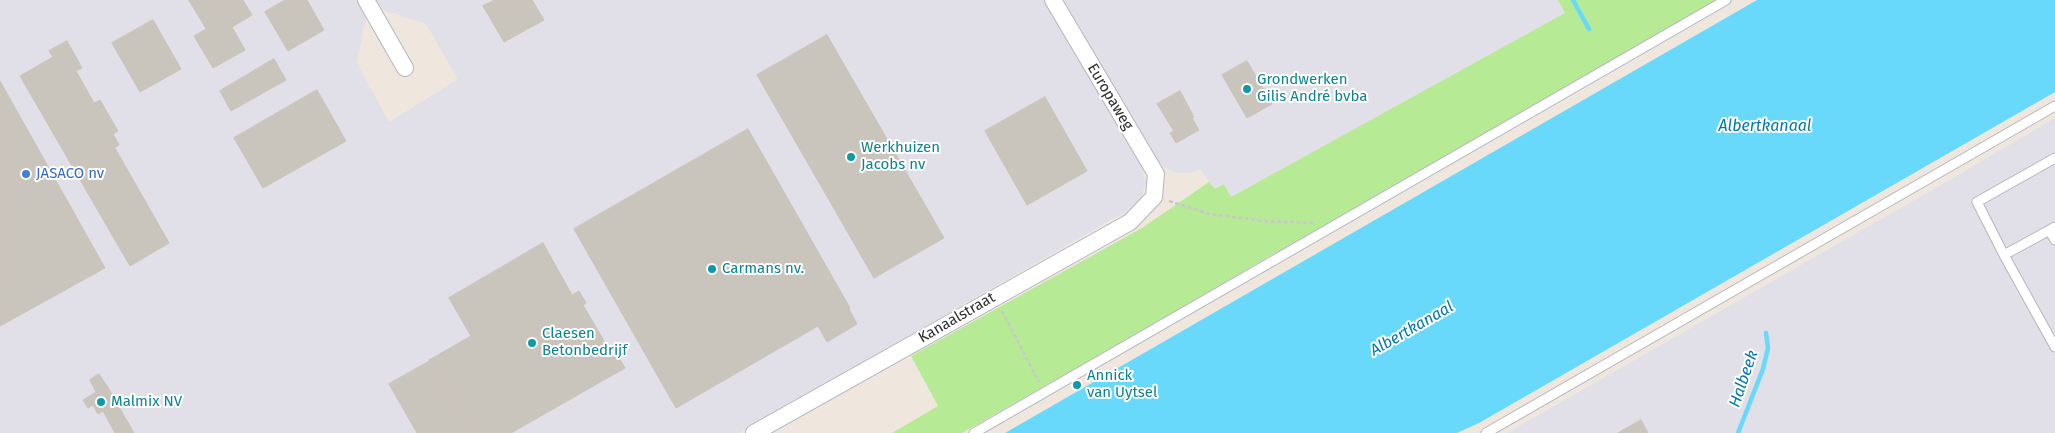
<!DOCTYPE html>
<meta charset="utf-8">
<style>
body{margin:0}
canvas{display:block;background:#efe7de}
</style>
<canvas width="2055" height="433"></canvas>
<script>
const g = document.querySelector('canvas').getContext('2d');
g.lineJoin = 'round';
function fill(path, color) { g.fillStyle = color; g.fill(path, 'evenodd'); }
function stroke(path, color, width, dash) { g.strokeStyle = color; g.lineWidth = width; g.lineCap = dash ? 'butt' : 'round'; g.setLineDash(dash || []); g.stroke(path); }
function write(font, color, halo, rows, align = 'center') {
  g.font = font + ' "Fira Sans",sans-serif'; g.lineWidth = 4; g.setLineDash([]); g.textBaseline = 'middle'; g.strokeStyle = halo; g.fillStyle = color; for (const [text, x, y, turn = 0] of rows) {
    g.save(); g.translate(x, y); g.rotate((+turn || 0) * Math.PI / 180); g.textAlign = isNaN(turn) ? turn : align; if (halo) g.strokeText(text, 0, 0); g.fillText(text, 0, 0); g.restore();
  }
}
fill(new Path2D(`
 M 0,0 L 357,0 L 366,16 L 357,63 L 389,122 L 458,79 L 426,24 L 380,9 L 375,0 L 1044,0 L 1140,164 L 1146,182 L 1141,198 L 1128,210 L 739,433 L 0,433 Z
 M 1064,0 L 1558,0 L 1565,13 L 1231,197 L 1224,184 L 1215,189 L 1200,169 L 1189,173 L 1178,173 L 1164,167 L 1156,159 Z
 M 2055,118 L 2055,433 L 1507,433 L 1948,181 Z`), '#e1dfe7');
fill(new Path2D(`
 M 1558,0 L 1716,0 L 1282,251 L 1275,253 L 1154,324 L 962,433 L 892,433 L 938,406 L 911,356 L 1142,228 L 1209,182 L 1215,189 L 1224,184 L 1231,197 L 1565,13 Z`), '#b6ea95');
fill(new Path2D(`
 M 1757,0 L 2055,0 L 2055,92 L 1479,423 L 1457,433 L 1005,433 Z`), '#68d9fa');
stroke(new Path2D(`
 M 1573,0 L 1589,29
 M 1738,433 L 1763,369 L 1768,348 L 1766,333`), '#68d9fa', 4.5);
const building = new Path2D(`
 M 189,0 L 243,0 L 252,15 L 232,27 L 245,50 L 213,68 L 194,36 L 206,29 Z
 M 285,0 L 307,0 L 324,30 L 288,51 L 265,12 Z
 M 495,0 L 532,0 L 544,20 L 504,42 L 483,6 Z
 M 153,20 L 181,69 L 140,92 L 112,43 Z
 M 827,35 L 944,238 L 874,278 L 757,75 Z
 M 67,41 L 82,68 L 76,71 L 94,103 L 100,100 L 118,131 L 113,134 L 119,145 L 75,171 L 20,76 L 53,57 L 49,51 Z
 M 274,59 L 286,80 L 231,111 L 220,91 Z
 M 1247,61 L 1272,104 L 1247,118 L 1222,75 Z
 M 0,81 L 105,268 L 0,326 Z
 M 317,90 L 346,141 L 263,188 L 234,138 Z
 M 1180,91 L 1194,117 L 1192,118 L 1199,130 L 1176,143 L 1170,133 L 1174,131 L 1157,104 Z
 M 1045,97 L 1087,171 L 1027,205 L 985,131 Z
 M 748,129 L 850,308 L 849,309 L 857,324 L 827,342 L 818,326 L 676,408 L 574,229 Z
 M 115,148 L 169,243 L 130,266 L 75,171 Z
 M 543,243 L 572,295 L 579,291 L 586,303 L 583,305 L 611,353 L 615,351 L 625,368 L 511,433 L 472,433 L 429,360 L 471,336 L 449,298 Z
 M 430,361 L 472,433 L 417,433 L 389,384 Z
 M 99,374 L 107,386 L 134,433 L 115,433 L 103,411 L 98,414 L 93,405 L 88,408 L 83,400 L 96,392 L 90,380 Z
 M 1641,420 L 1648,433 L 1618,433 Z`);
fill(building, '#cac5bc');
stroke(building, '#cbc3b7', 1);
const lane = new Path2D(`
 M 2055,227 L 2004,255 L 2055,347
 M 2049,230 L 2055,240
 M 2004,255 L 1977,202 L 2055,158
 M 974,433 L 1726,0
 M 1486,433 L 2055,106`);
const street = new Path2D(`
 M 366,0 L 405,68
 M 754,433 L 1130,222 L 1154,197 L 1156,174 L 1053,0`);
stroke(lane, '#b2b5c1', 11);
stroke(street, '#b2b5c1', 18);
stroke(new Path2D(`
 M 1169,201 L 1209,214 L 1264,221 L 1313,223
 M 1002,311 L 1039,382`), '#c8c8c8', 2.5, [4, 2.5]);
stroke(lane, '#fff', 9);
stroke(street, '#fff', 16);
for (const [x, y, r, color] of [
 [1247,89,5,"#0f9aa8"],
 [851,157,5,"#0f9aa8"],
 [26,174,5,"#3f7fe0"],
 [712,269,5,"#0f9aa8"],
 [532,343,5,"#0f9aa8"],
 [1077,385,5,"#0f9aa8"],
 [101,402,5,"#0f9aa8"]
]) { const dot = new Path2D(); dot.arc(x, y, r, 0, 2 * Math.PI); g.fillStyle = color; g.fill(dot); stroke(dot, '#fff', 2); }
write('15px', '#0d838f', '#fff', [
 ["Grondwerken",1257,80],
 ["Gilis André bvba",1257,97],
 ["Werkhuizen",861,148],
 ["Jacobs nv",861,165],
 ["Carmans nv.",722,269],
 ["Claesen",542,334],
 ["Betonbedrijf",542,351],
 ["Annick",1087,376],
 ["van Uytsel",1087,393],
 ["Malmix NV",111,402]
], 'left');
write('15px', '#2c2c2c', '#fff', [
 ["Europaweg",1110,97,59],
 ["Kanaalstraat",957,318,-30]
]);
write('15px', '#366cbe', '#fff', [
 ["JASACO nv",36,174]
], 'left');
write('italic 16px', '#0078ac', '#fff', [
 ["Albertkanaal",1765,127],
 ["Albertkanaal",1412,329,-30],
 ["Halbeek",1744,379,-71]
]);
</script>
